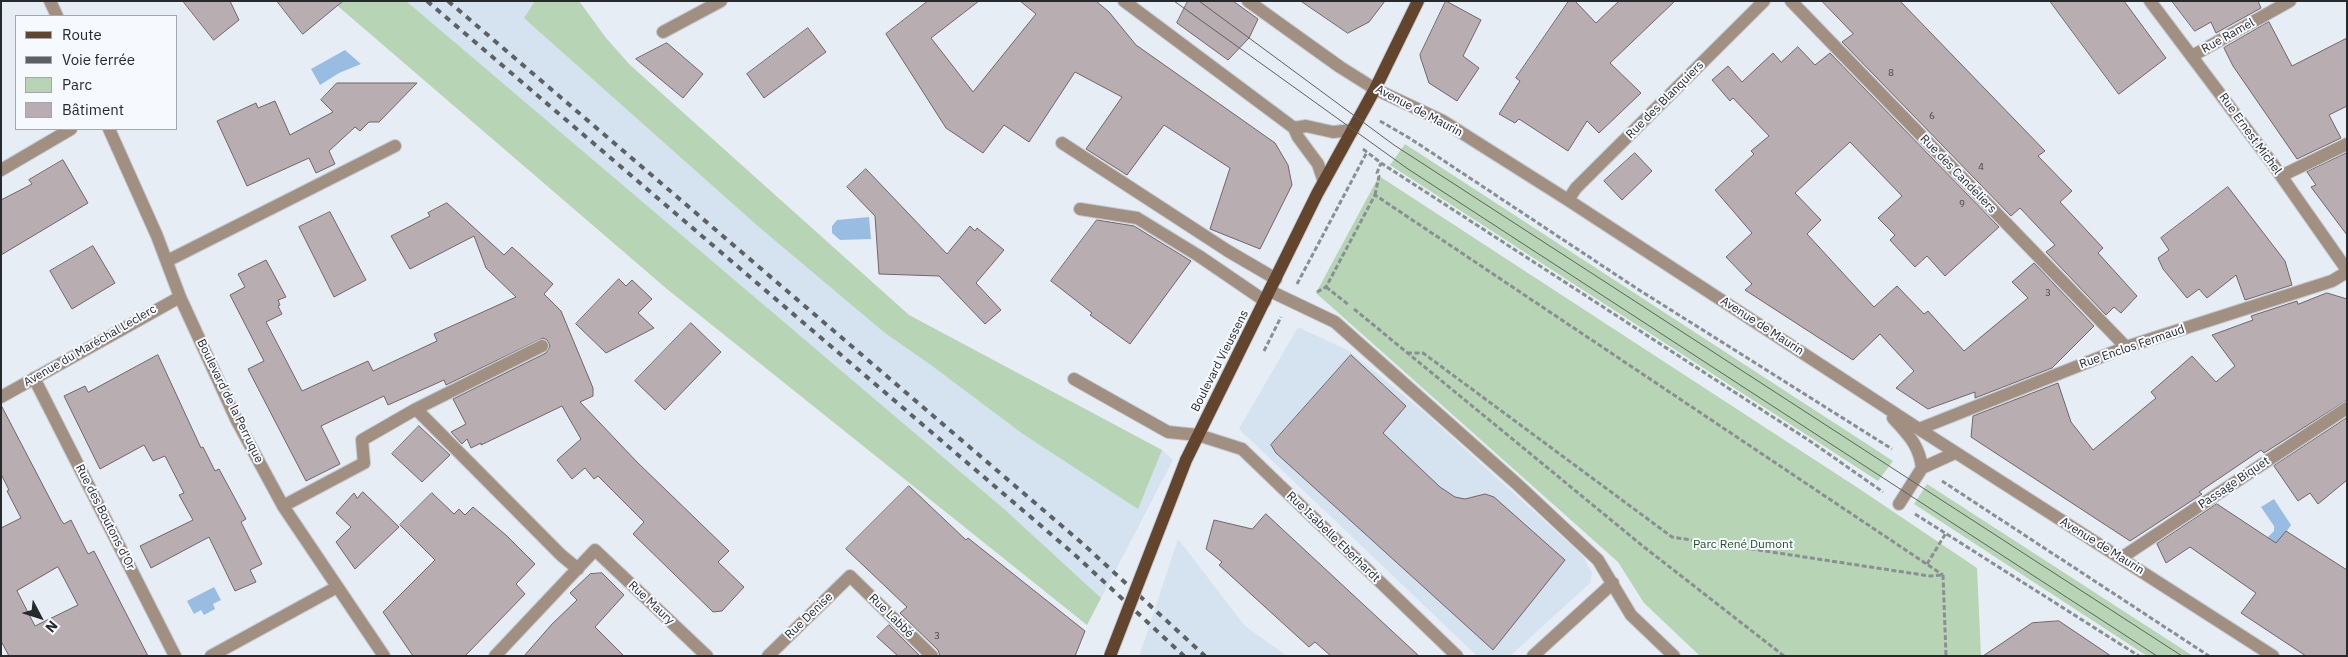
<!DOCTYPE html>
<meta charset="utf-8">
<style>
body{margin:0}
#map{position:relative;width:2348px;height:657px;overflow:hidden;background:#e6edf5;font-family:"IBM Plex Sans",sans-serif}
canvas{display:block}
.frame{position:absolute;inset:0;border:2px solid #272a2c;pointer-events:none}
.legend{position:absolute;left:15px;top:15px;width:162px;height:115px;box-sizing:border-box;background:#f6faff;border:1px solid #a3a7ab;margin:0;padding:6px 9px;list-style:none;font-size:15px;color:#272a2c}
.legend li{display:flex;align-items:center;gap:10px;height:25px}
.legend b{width:25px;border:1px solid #a3a7ab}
.north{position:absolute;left:15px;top:592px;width:50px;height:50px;-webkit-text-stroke:4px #f6faff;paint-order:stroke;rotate:130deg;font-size:14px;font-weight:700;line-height:20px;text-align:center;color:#272a2c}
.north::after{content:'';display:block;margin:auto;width:18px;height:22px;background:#272a2c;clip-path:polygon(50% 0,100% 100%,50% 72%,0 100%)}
</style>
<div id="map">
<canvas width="2348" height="657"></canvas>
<div class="frame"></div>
<ul class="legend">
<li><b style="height:6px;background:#62452c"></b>Route</li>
<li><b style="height:6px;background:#5c6164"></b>Voie ferrée</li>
<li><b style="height:14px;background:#b7d5b4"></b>Parc</li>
<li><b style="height:14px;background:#b8adb0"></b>Bâtiment</li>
</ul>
<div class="north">N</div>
</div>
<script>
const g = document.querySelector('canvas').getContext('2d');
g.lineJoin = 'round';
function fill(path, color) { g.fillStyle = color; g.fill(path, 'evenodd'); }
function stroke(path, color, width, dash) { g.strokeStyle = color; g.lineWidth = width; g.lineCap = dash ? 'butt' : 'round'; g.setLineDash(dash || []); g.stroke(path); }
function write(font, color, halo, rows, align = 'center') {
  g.font = font + ' "IBM Plex Sans",sans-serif'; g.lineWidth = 4; g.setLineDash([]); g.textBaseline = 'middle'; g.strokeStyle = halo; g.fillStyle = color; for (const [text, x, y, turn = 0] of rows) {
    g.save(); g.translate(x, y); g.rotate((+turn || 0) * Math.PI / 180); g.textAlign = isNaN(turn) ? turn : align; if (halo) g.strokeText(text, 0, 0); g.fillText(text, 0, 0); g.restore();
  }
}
fill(new Path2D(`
 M 332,1 L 579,1 L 606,38 L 630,65 L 909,315 L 1162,450 L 1173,460 L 1087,625 L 667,289 Z
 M 1298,327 L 1349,351 L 1425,413 L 1583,556 L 1592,573 L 1590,583 L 1510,656 L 1477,656 L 1239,429 Z
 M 1178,539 L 1245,626 L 1287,656 L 1142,656 L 1140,654 Z`), '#d5e2ef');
fill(new Path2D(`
 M 332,1 L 406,1 L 1004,509 L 1101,598 L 1087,625 L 667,289 Z
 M 535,1 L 579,1 L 606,38 L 630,65 L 909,315 L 1162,450 L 1138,509 L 1023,434 L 931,365 L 885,333 L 759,227 L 524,18 Z
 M 1405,144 L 1893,461 L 1878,481 L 1390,165 Z
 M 1379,176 L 1858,488 L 1977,568 L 1981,656 L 1700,656 L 1644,603 L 1618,562 L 1316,293 Z
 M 1927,484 L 2193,656 L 2147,656 L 1914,504 Z`), '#b7d5b4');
fill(new Path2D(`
 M 345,50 L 361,64 L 339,73 L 320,85 L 311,69 Z
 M 869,217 L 871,239 L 840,240 L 832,233 L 832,226 L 837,220 Z
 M 2274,499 L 2291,525 L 2275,548 L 2266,539 L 2274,531 L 2274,526 L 2261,507 Z
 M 214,587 L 221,600 L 213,604 L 215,609 L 204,615 L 201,610 L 194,614 L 187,601 Z`), '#99bde2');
const building = new Path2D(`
 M 183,1 L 230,1 L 239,20 L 214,40 Z
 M 277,1 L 343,1 L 303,34 Z
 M 928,1 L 979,1 L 931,38 L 973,92 L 1036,14 L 1020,1 L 1096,1 L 1109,12 L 1136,45 L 1275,143 L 1288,165 L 1292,185 L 1260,249 L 1210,229 L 1230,168 L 1164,125 L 1127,175 L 1086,149 L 1122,97 L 1075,72 L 1029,142 L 1004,125 L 983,153 L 946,128 L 886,34 Z
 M 1188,1 L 1233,1 L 1258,19 L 1249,38 L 1228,60 L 1177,23 Z
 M 1301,1 L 1385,1 L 1369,22 L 1348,33 Z
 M 1446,1 L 1481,20 L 1463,56 L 1479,68 L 1457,101 L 1429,83 L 1421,59 L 1420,55 Z
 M 1569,1 L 1575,1 L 1596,23 L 1619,1 L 1675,1 L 1610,63 L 1641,93 L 1599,133 L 1587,121 L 1568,151 L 1519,119 L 1515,123 L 1499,114 L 1520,81 L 1516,78 Z
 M 1822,1 L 1900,1 L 2045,151 L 2038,156 L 2072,191 L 2060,202 L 2103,248 L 2098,253 L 2137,296 L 2121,313 L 2114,307 L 2106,315 L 2046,252 L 2055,245 L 2020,208 L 2011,216 L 1842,42 L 1853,34 Z
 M 2050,1 L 2124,1 L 2166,58 L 2119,94 Z
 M 2172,1 L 2258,1 L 2261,8 L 2216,33 L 2211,22 L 2195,31 Z
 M 2269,22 L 2292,66 L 2347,38 L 2347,106 L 2329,115 L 2341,138 L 2297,159 L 2233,66 L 2224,48 Z
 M 808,28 L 826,52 L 764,98 L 747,74 Z
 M 667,43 L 703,74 L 683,98 L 636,59 Z
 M 1798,47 L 1815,65 L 1830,53 L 1999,227 L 1945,276 L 1927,256 L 1915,267 L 1890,240 L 1895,235 L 1878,218 L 1902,196 L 1850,142 L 1795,193 L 1821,220 L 1807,234 L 1874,307 L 1897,286 L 1924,314 L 1928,311 L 1964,351 L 2028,298 L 2012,282 L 2034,263 L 2094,326 L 2052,368 L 1975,398 L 1975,392 L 1928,409 L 1896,388 L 1914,371 L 1880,334 L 1853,360 L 1745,290 L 1752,284 L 1726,257 L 1752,233 L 1715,190 L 1754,154 L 1751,151 L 1769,136 L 1733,98 L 1730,101 L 1712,80 L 1728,66 L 1742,82 L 1773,53 L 1781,62 Z
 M 337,83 L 417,83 L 379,122 L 369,122 L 360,131 L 355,127 L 329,151 L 335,164 L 316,173 L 309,158 L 247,186 L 217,121 L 256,103 L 258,108 L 275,101 L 290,135 L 333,112 L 321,100 Z
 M 1635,153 L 1652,171 L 1622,200 L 1604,181 Z
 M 2347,153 L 2347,235 L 2311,187 L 2316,185 L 2307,172 Z
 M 63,160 L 88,203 L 1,255 L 1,200 L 32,184 L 29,180 Z
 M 866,169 L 947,254 L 970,226 L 975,231 L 977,228 L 1004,250 L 976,283 L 1001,310 L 985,324 L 939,276 L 879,274 L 875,216 L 847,187 Z
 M 2228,187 L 2285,261 L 2292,285 L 2245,300 L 2236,275 L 2207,298 L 2199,289 L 2187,298 L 2163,269 L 2158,258 L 2169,250 L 2161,238 Z
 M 447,203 L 504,255 L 512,247 L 553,284 L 544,294 L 561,311 L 593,388 L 593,396 L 580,402 L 637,462 L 729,551 L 718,562 L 744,587 L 722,611 L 713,612 L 633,534 L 644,522 L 598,476 L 594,479 L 585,468 L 572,479 L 557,460 L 581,439 L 562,406 L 481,445 L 481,443 L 471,448 L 467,439 L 462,444 L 451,432 L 466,424 L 453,399 L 546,353 L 550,346 L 547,340 L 543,338 L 446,385 L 444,380 L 388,405 L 384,396 L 321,426 L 340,464 L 306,481 L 248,369 L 264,361 L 230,295 L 245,287 L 238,274 L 266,260 L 286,297 L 278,300 L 280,305 L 278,306 L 282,314 L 266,322 L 302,391 L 368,361 L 373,371 L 437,341 L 434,334 L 516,297 L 486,268 L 474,236 L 410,269 L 391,236 L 430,216 L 428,213 Z
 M 330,212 L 366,280 L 334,297 L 299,227 Z
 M 1097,220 L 1134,226 L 1191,261 L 1130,344 L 1090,315 L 1092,313 L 1051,281 Z
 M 93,246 L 115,283 L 72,309 L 50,271 Z
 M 619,279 L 626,286 L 632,280 L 652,299 L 638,313 L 654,328 L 606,353 L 576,324 Z
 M 2327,293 L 2347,299 L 2347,400 L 2264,453 L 2261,450 L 2199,492 L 2202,494 L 2130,541 L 1971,437 L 1973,416 L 2058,383 L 2071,422 L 2093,450 L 2156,398 L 2151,392 L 2192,356 L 2216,382 L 2235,366 L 2212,335 L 2253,320 L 2251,316 L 2297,301 L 2298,304 Z
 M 691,323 L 721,352 L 665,410 L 635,381 Z
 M 158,355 L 201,448 L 203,447 L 215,471 L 219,469 L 246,519 L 241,522 L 262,564 L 250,570 L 256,582 L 235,591 L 209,537 L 151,568 L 140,546 L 193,520 L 179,495 L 184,493 L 165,456 L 153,461 L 144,445 L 100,469 L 64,396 L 85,386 L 88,392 Z
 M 1351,355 L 1406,406 L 1383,433 L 1440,487 L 1455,497 L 1465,499 L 1485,494 L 1494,497 L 1565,560 L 1493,650 L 1276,453 L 1271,445 Z
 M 1,405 L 61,520 L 64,524 L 71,520 L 88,554 L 94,551 L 148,656 L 9,656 L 1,641 L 1,528 L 21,518 L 7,491 L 9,490 L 1,474 ZM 58,567 L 78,605 L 35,626 L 17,591 Z
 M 2347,418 L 2347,480 L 2318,504 L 2310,493 L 2298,501 L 2274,466 Z
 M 419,426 L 450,455 L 422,482 L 392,454 Z
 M 909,486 L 966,540 L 968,538 L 1085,631 L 1075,656 L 940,656 L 938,650 L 900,613 L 907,607 L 846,549 Z
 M 363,492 L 399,527 L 355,569 L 336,542 L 351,527 L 336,513 L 354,493 L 357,498 Z
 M 432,493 L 454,514 L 459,509 L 465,515 L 473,507 L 507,536 L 535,564 L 516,584 L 525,594 L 465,656 L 413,656 L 383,612 L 435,560 L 400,525 Z
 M 2217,504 L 2276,543 L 2286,531 L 2347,570 L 2347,656 L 2306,656 L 2241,613 L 2256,593 L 2190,547 L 2166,563 L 2157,544 Z
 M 1266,514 L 1365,606 L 1419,656 L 1331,656 L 1315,642 L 1309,647 L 1219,565 L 1222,562 L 1206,549 L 1214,520 L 1252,529 Z
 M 602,573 L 624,595 L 595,627 L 624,656 L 524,656 L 552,624 L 577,600 L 570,593 L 590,574 Z
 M 2059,621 L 2111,656 L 1983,656 L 2032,623 Z
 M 889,625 L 920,656 L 898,656 L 877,637 Z`);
fill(building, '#b8adb0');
stroke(building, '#706669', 1);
const minor = new Path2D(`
 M 50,1 L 57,16
 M 1124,1 L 1294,128 L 1298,137 L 1318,164 L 1324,182
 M 1248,1 L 1340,67 L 1375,89 L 1443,121 L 1568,200 L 1919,429 L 2273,656
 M 1791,1 L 2126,347
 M 2150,1 L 2272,163 L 2347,270
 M 663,32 L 721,1
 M 2192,56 L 2290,1
 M 1294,128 L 1306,126 L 1333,132 L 1353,130
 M 109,129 L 157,236 L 180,297 L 237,421 L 283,506 L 384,656
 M 1062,143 L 1228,251 L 1276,279
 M 1,170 L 71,129
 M 2281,176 L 2347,144
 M 1568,200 L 1576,188 L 1764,1
 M 1080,209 L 1137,218 L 1199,256 L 1265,301
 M 167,261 L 395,146
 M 1270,291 L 1335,322 L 1517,484 L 1598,560 L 1631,615 L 1674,656
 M 34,378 L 175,656
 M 1074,379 L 1168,432 L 1198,435 L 1242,449 L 1457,656
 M 1,397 L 180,297
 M 416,409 L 561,555 L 578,569
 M 1893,418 C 1908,435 1919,444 1922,468
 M 1919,429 L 2126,347 L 2332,281 L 2347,272
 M 1899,504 L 1922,468 L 1955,453
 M 283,506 L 364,463 L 362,440 L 416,409 L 542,346
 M 2121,558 L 2347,408
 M 211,656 L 337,587
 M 495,656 L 595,550 L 707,656
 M 768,656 L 850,576 L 932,656
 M 1533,656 L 1613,583`);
const major = new Path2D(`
 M 1186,460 L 1317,194 L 1375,89 L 1418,1`);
stroke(minor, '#c4cad1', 14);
stroke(major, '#c4cad1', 14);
stroke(new Path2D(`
 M 1380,121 L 1411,139 L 1636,288 L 1892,449
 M 1363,149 L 1381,163 L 1813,443 L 1883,492
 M 1375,195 L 1379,176 L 1377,173 L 1381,163
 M 1297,284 L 1367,152
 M 1326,287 L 1349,305
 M 1317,292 L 1326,287 L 1375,195 L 1943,575
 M 1354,309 L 1644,547 L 1784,656
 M 1264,351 L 1281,317
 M 1407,353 L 1423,353 L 1672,537 L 1930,576 L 1942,575
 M 1942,481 L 2209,656
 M 1915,514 L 2139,656
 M 1927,564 L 1946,533
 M 1943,575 L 1946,656`), '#8a8f94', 3, [5, 2.5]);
stroke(minor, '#a19082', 12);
stroke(major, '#62452c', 12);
stroke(new Path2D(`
 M 1174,1 L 1408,169 L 2157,656
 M 1199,1 L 1394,145 L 2182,656`), '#5c6164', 1);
stroke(new Path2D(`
 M 427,1 L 1074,554 L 1184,656
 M 448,1 L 1083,544 L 1205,656`), '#5c6164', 4, [6, 6]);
const majorBridge = new Path2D(`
 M 1110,656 L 1186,460`);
stroke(majorBridge, '#c4cad1', 14, []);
stroke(majorBridge, '#62452c', 12);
write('10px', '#4b4b4d', null, [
 ["8",1891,73],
 ["6",1932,116],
 ["4",1981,167],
 ["9",1962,204],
 ["3",2048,293],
 ["3",937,636]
]);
write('12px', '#272a2c', '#f6faff', [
 ["Rue Ramel",2228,36,-29],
 ["Rue des Blanquiers",1665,100,-45],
 ["Avenue de Maurin",1419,111,28],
 ["Rue Ernest Michel",2250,134,54],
 ["Rue des Candeliers",1958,174,46],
 ["Avenue de Maurin",1762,326,33],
 ["Avenue du Maréchal Leclerc",90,346,-30],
 ["Rue Enclos Fermaud",2132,347,-19],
 ["Boulevard Vieussens",1220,361,-63],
 ["Boulevard de la Perruque",230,401,64],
 ["Passage Biquet",2234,483,-34],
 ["Rue des Boutons d'Or",105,517,63],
 ["Rue Isabelle Eberhardt",1333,537,44],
 ["Avenue de Maurin",2102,546,32],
 ["Rue Maury",651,603,43],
 ["Rue Denise",809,616,-44],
 ["Rue Labbé",891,616,44]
]);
write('12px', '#225321', '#f6faff', [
 ["Parc René Dumont",1743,545]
]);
</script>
